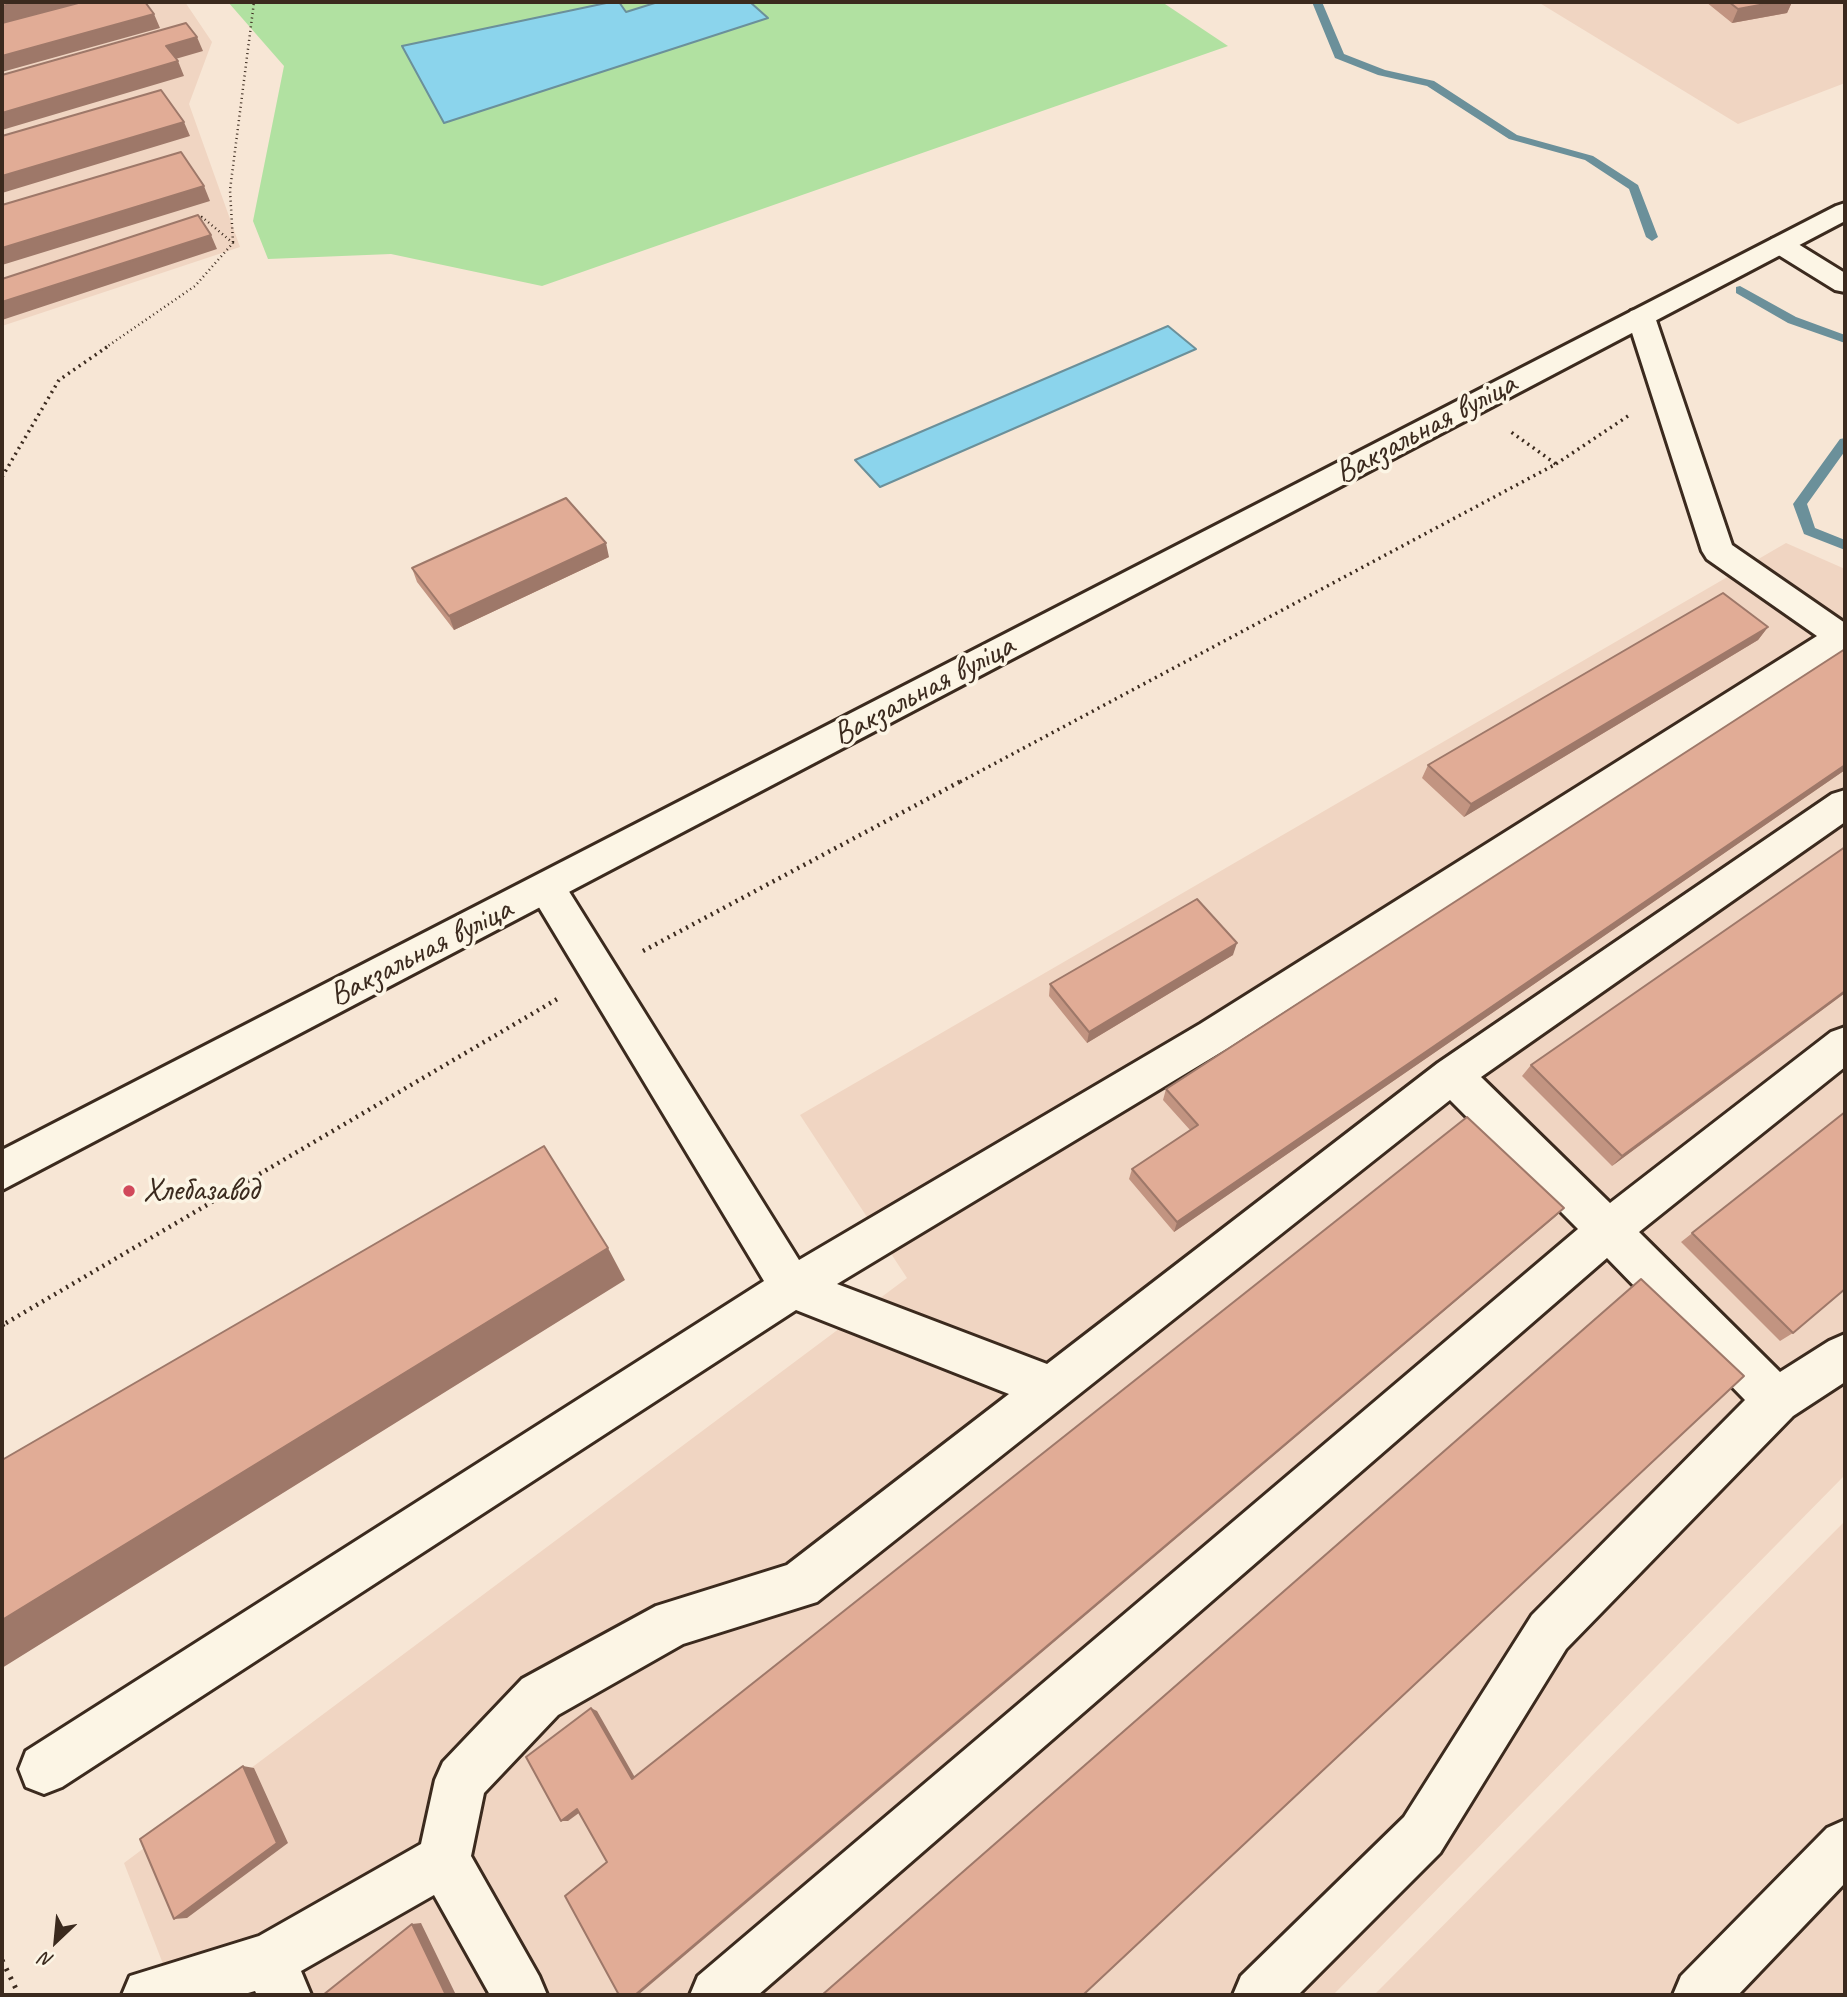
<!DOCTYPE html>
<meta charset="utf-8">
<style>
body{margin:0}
#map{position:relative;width:1847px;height:1997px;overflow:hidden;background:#f7e6d5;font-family:Caveat,sans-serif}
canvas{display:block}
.frame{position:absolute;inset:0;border:4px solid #3b2a1e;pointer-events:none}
.north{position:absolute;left:21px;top:1906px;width:70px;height:70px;-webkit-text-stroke:5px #fcf5e5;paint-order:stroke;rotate:206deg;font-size:19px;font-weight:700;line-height:28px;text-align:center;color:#3b2a1e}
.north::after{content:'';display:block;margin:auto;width:24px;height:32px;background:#3b2a1e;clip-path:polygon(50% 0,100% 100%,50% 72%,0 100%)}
</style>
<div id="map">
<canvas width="1847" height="1997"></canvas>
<div class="frame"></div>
<div class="north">N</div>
</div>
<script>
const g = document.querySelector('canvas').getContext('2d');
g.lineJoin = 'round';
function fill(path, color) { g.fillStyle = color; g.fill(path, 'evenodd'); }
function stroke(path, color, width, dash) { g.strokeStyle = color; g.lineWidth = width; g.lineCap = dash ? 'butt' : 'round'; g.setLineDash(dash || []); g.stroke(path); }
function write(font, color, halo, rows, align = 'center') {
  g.font = font + ' Caveat,sans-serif'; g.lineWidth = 7; g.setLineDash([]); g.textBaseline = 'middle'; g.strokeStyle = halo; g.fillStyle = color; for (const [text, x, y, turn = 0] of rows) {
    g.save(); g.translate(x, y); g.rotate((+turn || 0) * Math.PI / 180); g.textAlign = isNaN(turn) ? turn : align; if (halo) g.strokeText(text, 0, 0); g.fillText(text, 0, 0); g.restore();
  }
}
fill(new Path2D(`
 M 2,2 L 185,2 L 212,42 L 189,104 L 240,247 L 2,326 Z
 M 1538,2 L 1845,2 L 1845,83 L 1738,124 Z
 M 1786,543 L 1845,569 L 1845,1475 L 1333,1995 L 175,1995 L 124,1863 L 907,1278 L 800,1115 Z
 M 1845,1521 L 1845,1995 L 1374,1995 Z`), '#f0d5c2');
fill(new Path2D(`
 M 228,2 L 1162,2 L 1228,46 L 542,286 L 391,254 L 268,259 L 253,221 L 284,66 Z`), '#b1e1a1');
const water = new Path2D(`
 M 611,2 L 619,2 L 626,12 L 658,2 L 750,2 L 768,18 L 444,123 L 402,46 Z
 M 1168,326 L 1196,349 L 880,487 L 855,460 Z`);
fill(water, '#8bd4ec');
stroke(water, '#6b909a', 2);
fill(new Path2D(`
 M 1312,2 L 1322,2 L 1344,54 L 1385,70 L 1434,81 L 1517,135 L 1593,156 L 1638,185 L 1658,237 L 1652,241 L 1646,237 L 1629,189 L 1585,160 L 1509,139 L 1427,86 L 1378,75 L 1335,58 Z
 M 1740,286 L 1796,317 L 1845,335 L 1845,343 L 1788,323 L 1736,293 L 1736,287 Z
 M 1845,438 L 1845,451 L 1807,504 L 1815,528 L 1845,540 L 1845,550 L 1804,534 L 1793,504 L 1840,439 Z`), '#6b909a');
const minor = new Path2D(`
 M 1781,237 L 1790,239 L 1845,273 L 1845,292 L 1835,290 L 1772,251 L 1768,245 L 1772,239 Z
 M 1641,309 L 1651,311 L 1655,317 L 1732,545 L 1845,623 L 1845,651 L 1228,1048 L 837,1284 L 1047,1364 L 1438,1063 L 1832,794 L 1845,790 L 1845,822 L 1481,1077 L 1610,1203 L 1831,1032 L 1845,1027 L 1845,1067 L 1639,1232 L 1780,1372 L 1829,1341 L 1845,1334 L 1845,1382 L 1793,1416 L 1566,1649 L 1440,1853 L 1298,1995 L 1233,1995 L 1241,1976 L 1404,1817 L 1532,1615 L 1745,1400 L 1607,1258 L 758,1995 L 690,1995 L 698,1976 L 1578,1229 L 1450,1100 L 817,1602 L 683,1644 L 558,1715 L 484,1793 L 471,1856 L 539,1976 L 547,1995 L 490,1995 L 434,1895 L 301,1971 L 311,1995 L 257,1995 L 255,1991 L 241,1995 L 122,1995 L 130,1976 L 259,1936 L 421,1844 L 435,1780 L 443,1762 L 522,1679 L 656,1606 L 787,1565 L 1009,1394 L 796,1310 L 62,1787 L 44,1794 L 26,1787 L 19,1769 L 26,1751 L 764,1281 L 534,899 L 529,888 L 534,877 L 547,873 L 560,877 L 799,1260 L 1200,1024 L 1817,636 L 1707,559 L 1702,551 L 1627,317 L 1631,311 Z
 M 1845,1820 L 1845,1883 L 1738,1995 L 1673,1995 L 1681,1976 L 1827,1828 Z`);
const major = new Path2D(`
 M 1845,203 L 1845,221 L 2,1190 L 2,1150 L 1836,206 Z`);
stroke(minor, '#3b2a1e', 6);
stroke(major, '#3b2a1e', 6);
stroke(new Path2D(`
 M 233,242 L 230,190 L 254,2
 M 105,348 L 195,286 L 233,243 L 202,217 L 197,219`), '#3b2a1e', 2.5, [1, 3.5]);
stroke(new Path2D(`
 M 1556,464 L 1628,416
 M 2,477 L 59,380 L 107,347
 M 960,782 L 1556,464 L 1511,432`), '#3b2a1e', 3.5, [2, 4.5]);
stroke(new Path2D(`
 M 643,951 L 963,780
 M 6,1323 L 559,998`), '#3b2a1e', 4.5, [2, 5]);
stroke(new Path2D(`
 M 2,1325 L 9,1321
 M 2,1960 L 19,1995`), '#3b2a1e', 5, [2.5, 7]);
fill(minor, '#fcf5e5');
fill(major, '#fcf5e5');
fill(new Path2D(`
 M 1706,2 L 1792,2 L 1787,13 L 1732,23 Z
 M 609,557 L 454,630 L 417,582 L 412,568 Z
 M 1768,627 L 1758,640 L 1464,817 L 1422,778 L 1428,765 Z
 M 1845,649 L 1845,770 L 1174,1232 L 1129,1179 L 1132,1169 L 1190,1130 L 1163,1100 L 1166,1089 Z
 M 1845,847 L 1845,993 L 1612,1166 L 1522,1076 L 1531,1065 Z
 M 1233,955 L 1087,1043 L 1049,996 L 1050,984 Z
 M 1845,1112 L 1793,1333 L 1780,1341 L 1681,1242 Z`), '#c29481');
fill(new Path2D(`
 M 20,2 L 82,2 L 2,23 L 2,6 Z
 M 1776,2 L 1792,2 L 1787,13 L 1732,23 L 1738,9 Z
 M 154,14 L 160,28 L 2,72 L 2,56 Z
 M 197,37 L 203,51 L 172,60 L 166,46 Z
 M 178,61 L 184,76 L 2,130 L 2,113 Z
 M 184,122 L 190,136 L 2,193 L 2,176 Z
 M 204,186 L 210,201 L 2,265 L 2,248 Z
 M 211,235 L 217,249 L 2,320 L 2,302 Z
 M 606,543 L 609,557 L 454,630 L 449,616 Z
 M 1768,627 L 1758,640 L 1464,817 L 1471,804 Z
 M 1845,765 L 1845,770 L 1174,1232 L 1177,1222 Z
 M 1237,943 L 1233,955 L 1087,1043 L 1089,1032 Z
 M 1845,991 L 1845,993 L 1612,1166 L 1622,1156 Z
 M 1564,1208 L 1555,1217 L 638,1995 L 635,1995 Z
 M 608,1248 L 625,1280 L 2,1668 L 2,1620 Z
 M 591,1708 L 597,1711 L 637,1781 L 632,1779 Z
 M 243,1766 L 254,1768 L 288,1843 L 187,1918 L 174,1919 Z
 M 577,1809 L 583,1810 L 568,1821 L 561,1821 Z
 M 421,1923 L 456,1995 L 446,1995 L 412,1924 Z`), '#9e7869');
const building = new Path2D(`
 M 2,2 L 20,2 L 2,6 Z
 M 82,2 L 145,2 L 154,14 L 2,56 L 2,23 Z
 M 1729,2 L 1776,2 L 1738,9 Z
 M 186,23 L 197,37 L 166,46 L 178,61 L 2,113 L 2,75 Z
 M 161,90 L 184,122 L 2,176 L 2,136 Z
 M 181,152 L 204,186 L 2,248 L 2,205 Z
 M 198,215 L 211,235 L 2,302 L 2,279 Z
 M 566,498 L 606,543 L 449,616 L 412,568 Z
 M 1723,593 L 1768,627 L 1471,804 L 1428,765 Z
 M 1845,649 L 1845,765 L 1177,1222 L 1132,1169 L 1198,1125 L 1166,1089 Z
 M 1845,847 L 1845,991 L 1622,1156 L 1531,1065 Z
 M 1197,899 L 1237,943 L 1089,1032 L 1050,984 Z
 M 1845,1112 L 1845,1289 L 1793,1333 L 1692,1233 Z
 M 1467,1117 L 1564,1208 L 635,1995 L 619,1995 L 565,1896 L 607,1862 L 577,1809 L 561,1821 L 526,1757 L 591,1708 L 632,1779 Z
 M 544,1146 L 608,1248 L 2,1620 L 2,1460 Z
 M 1641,1279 L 1744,1376 L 1083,1995 L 822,1995 Z
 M 243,1766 L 277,1843 L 174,1919 L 140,1839 Z
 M 412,1924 L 446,1995 L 323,1995 Z`);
fill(building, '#e1ac96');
stroke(building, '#9e7869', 2);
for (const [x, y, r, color] of [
 [129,1191,7,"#d1495b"]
]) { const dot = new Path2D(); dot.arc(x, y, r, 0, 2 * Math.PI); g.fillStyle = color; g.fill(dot); stroke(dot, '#fcf5e5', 2.5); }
write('33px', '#3b2a1e', '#fcf5e5', [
 ["Вакзальная вуліца",1426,429,-28],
 ["Вакзальная вуліца",924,691,-28],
 ["Вакзальная вуліца",421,953,-27]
]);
write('33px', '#3b2a1e', '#fcf5e5', [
 ["Хлебазавод",143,1191]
], 'left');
</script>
